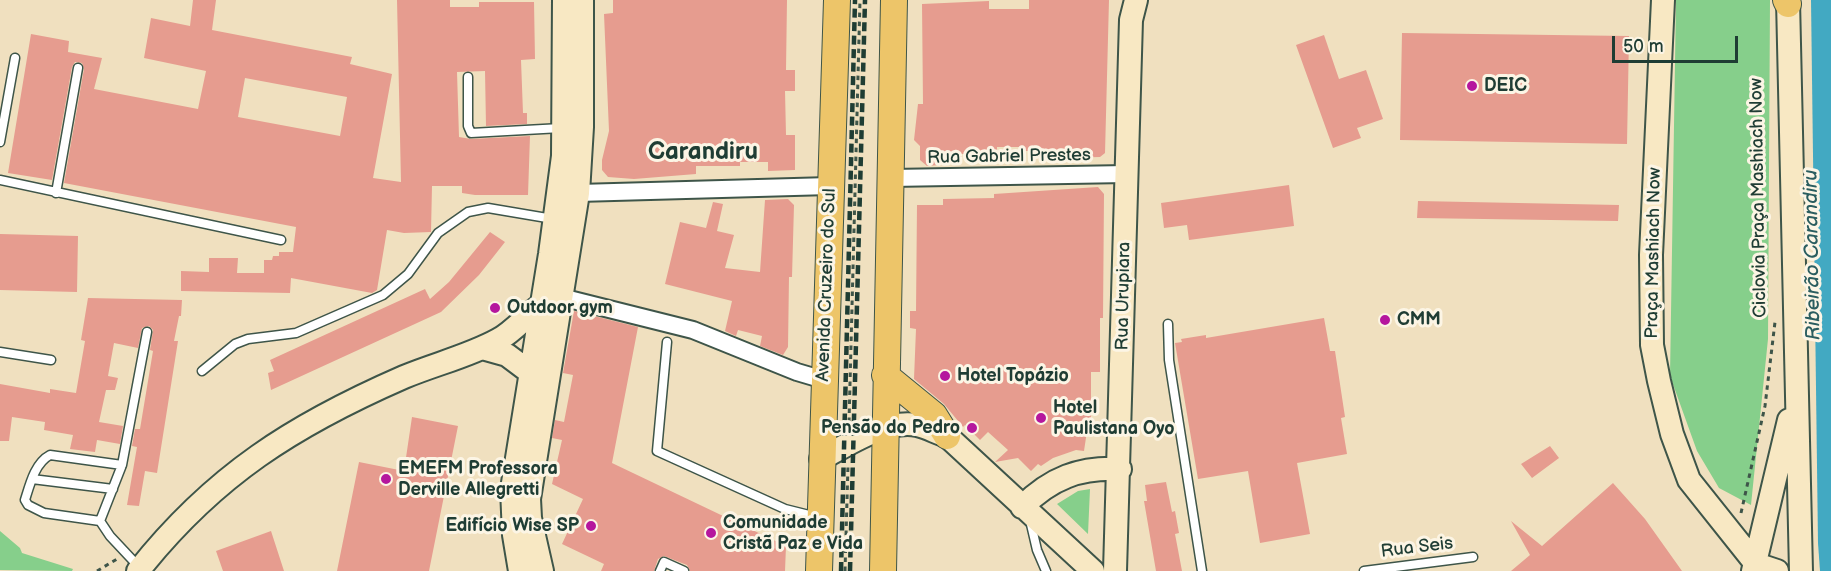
<!DOCTYPE html>
<meta charset="utf-8">
<style>
body{margin:0}
#map{position:relative;width:1831px;height:571px;overflow:hidden;background:#f0e0bf;font-family:"Balsamiq Sans",sans-serif}
canvas{display:block}
.scale{position:absolute;left:1612px;top:36px;width:126px;height:27px;box-sizing:border-box;border:3px solid #1f3d34;border-top:0;padding-left:8px;font-size:18px;line-height:21px;white-space:nowrap;color:#1f3d34;-webkit-text-stroke:4px #fcf5e5;paint-order:stroke}
</style>
<div id="map">
<canvas width="1831" height="571"></canvas>
<div class="scale">50 m</div>
</div>
<script>
const g = document.querySelector('canvas').getContext('2d');
g.lineJoin = 'round';
function fill(path, color) { g.fillStyle = color; g.fill(path, 'evenodd'); }
function stroke(path, color, width, dash) { g.strokeStyle = color; g.lineWidth = width; g.lineCap = dash ? 'butt' : 'round'; g.setLineDash(dash || []); g.stroke(path); }
function write(font, color, halo, rows, align = 'center') {
  g.font = font + ' "Balsamiq Sans",sans-serif'; g.lineWidth = 6; g.setLineDash([]); g.textBaseline = 'middle'; g.strokeStyle = halo; g.fillStyle = color; for (const [text, x, y, turn = 0] of rows) {
    g.save(); g.translate(x, y); g.rotate((+turn || 0) * Math.PI / 180); g.textAlign = isNaN(turn) ? turn : align; if (halo) g.strokeText(text, 0, 0); g.fillText(text, 0, 0); g.restore();
  }
}
fill(new Path2D(`
 M 1676,0 L 1770,0 L 1768,339 L 1751,505 L 1719,488 L 1697,451 L 1670,376 Z
 M 1090,489 L 1088,534 L 1057,504 L 1078,491 Z
 M 0,531 L 20,548 L 22,553 L 73,569 L 72,571 L 0,570 Z`), '#86cf8b');
fill(new Path2D(`
 M 1811,0 L 1831,0 L 1831,571 L 1820,571 L 1818,543 Z`), '#42a9c2');
fill(new Path2D(`
 M 193,0 L 216,0 L 212,30 L 352,57 L 350,64 L 392,74 L 373,178 L 401,182 L 397,0 L 450,0 L 450,7 L 479,7 L 479,2 L 534,2 L 535,59 L 521,60 L 523,113 L 527,113 L 527,124 L 486,126 L 485,71 L 457,72 L 459,137 L 471,139 L 530,136 L 528,195 L 475,195 L 462,193 L 462,186 L 432,186 L 431,232 L 404,233 L 387,230 L 377,290 L 372,293 L 291,278 L 290,293 L 181,291 L 181,271 L 209,272 L 209,258 L 238,258 L 237,273 L 264,273 L 264,260 L 272,260 L 273,256 L 279,256 L 279,252 L 293,252 L 296,227 L 64,183 L 84,69 L 82,63 L 75,62 L 72,67 L 52,180 L 8,173 L 31,34 L 69,41 L 68,52 L 102,58 L 94,89 L 198,109 L 206,71 L 144,58 L 151,18 L 190,26 ZM 245,78 L 347,97 L 340,136 L 238,117 Z
 M 613,0 L 787,0 L 786,70 L 795,70 L 795,91 L 785,91 L 786,135 L 795,135 L 795,170 L 768,171 L 768,162 L 740,162 L 740,166 L 696,166 L 696,174 L 634,179 L 608,177 L 602,170 L 602,160 L 609,131 L 604,14 L 613,13 Z
 M 1029,0 L 1109,0 L 1105,153 L 1100,157 L 1063,158 L 1064,151 L 1023,151 L 1023,147 L 997,147 L 997,153 L 962,154 L 962,163 L 927,166 L 920,160 L 920,146 L 914,140 L 918,104 L 923,104 L 922,4 L 989,1 L 989,9 L 1029,9 Z
 M 1402,33 L 1629,36 L 1627,144 L 1400,140 Z
 M 1324,35 L 1339,79 L 1366,70 L 1383,119 L 1357,128 L 1361,138 L 1333,148 L 1296,45 Z
 M 1289,185 L 1294,226 L 1189,240 L 1187,225 L 1164,228 L 1161,203 Z
 M 1098,187 L 1104,194 L 1103,318 L 1100,318 L 1100,372 L 1091,372 L 1091,431 L 1087,431 L 1084,451 L 1076,450 L 1053,458 L 1041,466 L 1038,464 L 1031,471 L 1018,458 L 995,462 L 1008,450 L 988,432 L 980,440 L 965,425 L 963,427 L 944,404 L 914,379 L 916,329 L 910,328 L 910,311 L 916,311 L 917,205 L 943,205 L 943,199 L 994,198 L 994,194 Z
 M 788,199 L 794,205 L 792,277 L 789,277 L 788,347 L 783,355 L 760,346 L 762,336 L 738,330 L 736,336 L 725,331 L 732,301 L 665,284 L 680,222 L 706,228 L 713,202 L 723,204 L 717,231 L 734,235 L 725,268 L 760,272 L 765,200 Z
 M 1418,201 L 1619,205 L 1618,221 L 1417,218 Z
 M 490,232 L 505,242 L 479,275 L 441,312 L 271,390 L 268,373 L 274,371 L 270,360 L 425,289 L 430,299 L 449,282 Z
 M 0,234 L 78,236 L 77,292 L 0,290 Z
 M 88,298 L 182,300 L 181,316 L 179,316 L 174,341 L 178,341 L 157,473 L 145,471 L 139,506 L 127,505 L 137,447 L 132,446 L 135,429 L 140,429 L 153,351 L 150,350 L 153,330 L 149,326 L 142,328 L 138,348 L 114,343 L 108,376 L 118,378 L 115,390 L 106,390 L 99,422 L 123,426 L 120,444 L 97,440 L 95,452 L 70,449 L 73,435 L 44,430 L 45,422 L 12,417 L 9,441 L 0,441 L 0,384 L 50,393 L 50,389 L 76,393 L 85,341 L 81,340 Z
 M 574,311 L 638,327 L 612,463 L 786,546 L 785,571 L 690,571 L 687,565 L 664,556 L 658,559 L 654,571 L 601,571 L 604,564 L 562,544 L 583,499 L 552,484 L 562,440 L 552,438 L 555,420 L 564,422 L 573,375 L 563,373 Z
 M 1324,318 L 1330,351 L 1335,351 L 1345,417 L 1341,418 L 1347,454 L 1297,463 L 1310,534 L 1260,543 L 1248,471 L 1198,479 L 1175,343 L 1182,342 L 1181,339 L 1206,335 L 1206,338 Z
 M 412,417 L 458,426 L 429,571 L 337,571 L 359,462 L 404,471 Z
 M 1550,446 L 1559,458 L 1532,478 L 1521,464 Z
 M 1166,482 L 1172,512 L 1175,511 L 1179,533 L 1175,534 L 1182,571 L 1156,571 L 1144,501 L 1147,501 L 1145,485 Z
 M 1613,483 L 1645,519 L 1682,571 L 1511,571 L 1530,555 L 1511,521 L 1542,546 Z
 M 271,531 L 284,571 L 223,571 L 216,551 Z`), '#e69c8f');
const lane = new Path2D(`
 M 468,77 L 468,126 L 471,133 L 561,128
 M 0,142 L 15,58
 M 0,180 L 281,240
 M 56,193 L 78,68
 M 1168,324 L 1169,360 L 1202,571
 M 667,342 L 657,451 L 785,509 L 817,517
 M 0,352 L 51,360
 M 202,371 L 235,344 L 248,339 L 296,333 L 383,295 L 408,274 L 438,233 L 468,212 L 488,208 L 553,219
 M 32,479 L 113,489
 M 1030,520 L 1037,550 L 1046,571
 M 100,521 L 44,513 L 28,505 L 25,500 C 30,484 35,463 50,455 L 122,465
 M 140,568 L 110,536 L 100,521 L 122,465 L 147,332
 M 660,571 L 664,562 L 684,571
 M 1364,571 L 1473,557`);
const street = new Path2D(`
 M 891,178 L 1127,174
 M 578,193 L 830,186
 M 561,297 L 693,330 L 797,372 L 824,380`);
const secondary = new Path2D(`
 M 1663,0 L 1651,255 L 1652,345 L 1659,381 L 1672,434 L 1689,480 L 1756,564 L 1777,571
 M 1788,0 L 1801,571
 M 482,348 L 507,355 L 531,373
 M 821,459 C 847,445 886,419 917,425 C 927,427 937,433 947,436 L 1093,571
 M 1022,507 C 1051,478 1080,467 1120,469
 M 138,571 C 214,475 294,425 404,377 C 435,364 469,356 498,340 C 516,330 527,314 544,303
 M 520,571 L 514,535 L 512,489 L 550,254 L 563,156 L 564,0
 M 542,571 L 530,518 L 529,499 L 578,193 L 582,127 L 582,0
 M 1115,571 L 1131,20 L 1136,0
 M 1753,571 L 1789,420`);
const primary = new Path2D(`
 M 1786,0 L 1788,4
 M 885,375 L 934,415 L 947,436
 M 819,571 L 837,0
 M 883,571 L 894,0`);
stroke(lane, '#3e5549', 11);
stroke(street, '#3e5549', 20);
stroke(secondary, '#3e5549', 26);
stroke(primary, '#3e5549', 28);
stroke(new Path2D(`
 M 849,422 L 860,0
 M 1741,513 L 1765,406 L 1775,322
 M 97,571 L 117,559
 M 845,571 L 848,465`), '#3e5549', 3, [4.5, 4.5]);
stroke(lane, '#fff', 8);
stroke(street, '#fff', 16);
stroke(secondary, '#f8e8c3', 22);
stroke(primary, '#edc569', 26);
stroke(new Path2D(`
 M 841,571 L 855,0
 M 850,571 L 865,0`), '#1f3d34', 4.5, [9, 4.5]);
for (const [x, y, r, color] of [
 [1472,86,6,"#b5179e"],
 [495,308,6,"#b5179e"],
 [1385,320,6,"#b5179e"],
 [945,376,6,"#b5179e"],
 [1041,418,6,"#b5179e"],
 [972,428,6,"#b5179e"],
 [386,479,6,"#b5179e"],
 [591,526,6,"#b5179e"],
 [711,533,6,"#b5179e"]
]) { const dot = new Path2D(); dot.arc(x, y, r, 0, 2 * Math.PI); g.fillStyle = color; g.fill(dot); stroke(dot, '#fcf5e5', 2); }
write('bold 18px', '#1f3d34', '#fcf5e5', [
 ["DEIC",1484,86],
 ["Outdoor gym",507,308],
 ["CMM",1397,320],
 ["Hotel Topázio",957,376],
 ["Hotel",1053,408],
 ["Paulistana Oyo",1053,429],
 ["Pensão do Pedro",960,428,"right"],
 ["EMEFM Professora",398,469],
 ["Derville Allegretti",398,490],
 ["Comunidade",723,523],
 ["Cristã Paz e Vida",723,544],
 ["Edifício Wise SP",579,526,"right"]
], 'left');
write('18px', '#1f3d34', '#fcf5e5', [
 ["Rua Gabriel Prestes",1009,157,-1],
 ["Ciclovia Praça Mashiach Now",1759,198,-91],
 ["Praça Mashiach Now",1654,253,-89],
 ["Avenida Cruzeiro do Sul",827,285,-88],
 ["Rua Urupiara",1124,296,-89],
 ["Rua Seis",1417,548,-7]
]);
write('italic 20px', '#2a5d5f', '#fcf5e5', [
 ["Ribeirão Carandiru",1813,255,-91]
]);
write('bold 24px', '#1f3d34', '#fcf5e5', [
 ["Carandiru",703,153]
]);
</script>
